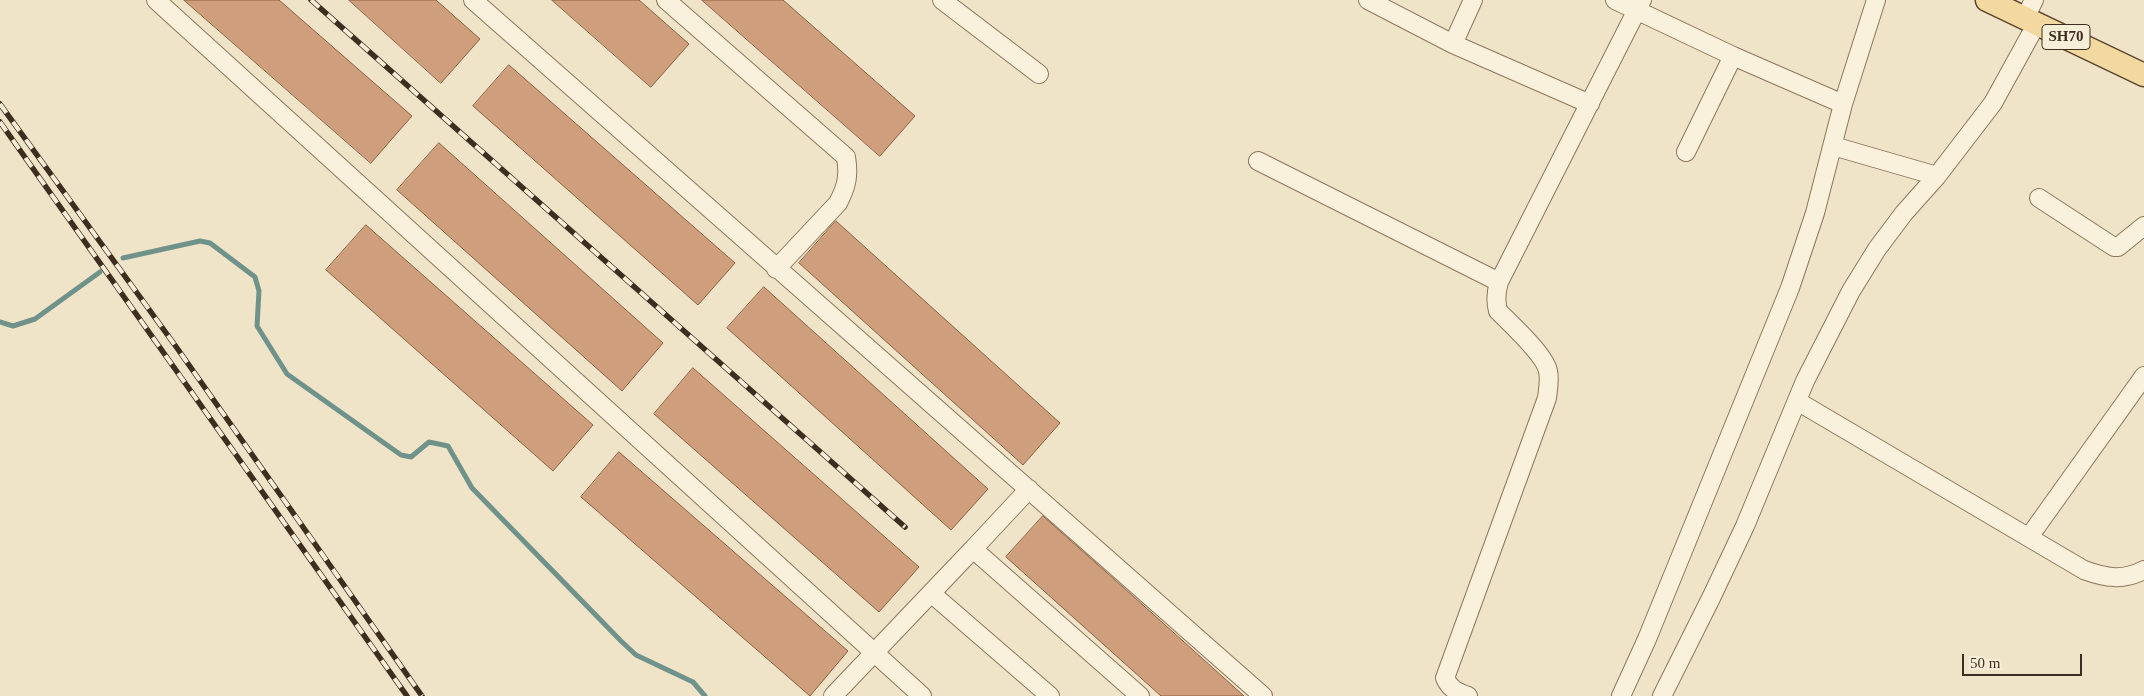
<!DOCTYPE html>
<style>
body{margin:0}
#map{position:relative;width:2144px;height:696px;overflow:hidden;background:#f0e4c8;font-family:Georgia,serif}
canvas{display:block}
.scale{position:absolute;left:1962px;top:654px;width:120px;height:22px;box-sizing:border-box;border:2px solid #3d2e20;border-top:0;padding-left:6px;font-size:15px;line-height:18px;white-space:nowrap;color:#3d2e20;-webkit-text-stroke:4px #f7eed8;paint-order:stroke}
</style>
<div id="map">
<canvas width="2144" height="696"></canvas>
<div class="scale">50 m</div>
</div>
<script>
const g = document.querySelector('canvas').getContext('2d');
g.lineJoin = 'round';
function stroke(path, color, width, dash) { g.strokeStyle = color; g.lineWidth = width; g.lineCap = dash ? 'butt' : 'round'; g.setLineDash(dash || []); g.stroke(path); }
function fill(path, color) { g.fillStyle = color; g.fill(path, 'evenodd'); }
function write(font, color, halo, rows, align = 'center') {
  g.font = font + ' Georgia,serif'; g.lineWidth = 5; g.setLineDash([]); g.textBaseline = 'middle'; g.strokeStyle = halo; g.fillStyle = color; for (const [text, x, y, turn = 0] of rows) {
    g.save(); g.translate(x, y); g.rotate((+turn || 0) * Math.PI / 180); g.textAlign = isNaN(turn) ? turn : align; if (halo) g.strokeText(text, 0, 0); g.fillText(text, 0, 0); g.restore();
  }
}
stroke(new Path2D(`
 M 123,258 L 200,241 L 210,243 L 255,277 L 259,291 L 257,326 L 287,374 L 401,455 L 411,457 L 429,442 L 448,446 L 472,488 L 621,641 L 636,655 L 693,682 L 705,696
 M 0,322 L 13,326 L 35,319 L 100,272`), '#6f938a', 5);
const building = new Path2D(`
 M 184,0 L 279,0 L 412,116 L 371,163 Z
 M 349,0 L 436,0 L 480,39 L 441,83 Z
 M 552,0 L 639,0 L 689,44 L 651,87 Z
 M 702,0 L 783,0 L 915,116 L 880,156 Z
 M 509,65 L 735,263 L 698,305 L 473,106 Z
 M 439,143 L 663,343 L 622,391 L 397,190 Z
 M 836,221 L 1060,423 L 1023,465 L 799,263 Z
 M 366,225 L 593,425 L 553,471 L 326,270 Z
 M 764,287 L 988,489 L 951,530 L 727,328 Z
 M 693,368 L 919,567 L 879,612 L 654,414 Z
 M 619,452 L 848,651 L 810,696 L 581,497 Z
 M 1043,516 L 1133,596 L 1244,696 L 1161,696 L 1006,557 Z`);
fill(building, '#cf9f7d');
stroke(building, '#8d5f41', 1);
const minor = new Path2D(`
 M 156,0 L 922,696
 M 473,0 L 1263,696
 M 666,0 L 846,157 C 849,175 847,186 838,203 L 776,269
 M 942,0 L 1039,74
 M 1368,0 L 1453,44 L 1590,104
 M 1615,0 L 1733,56 L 1843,104
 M 2025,18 L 2034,0
 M 1453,44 L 1473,0
 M 1833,146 L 1937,176
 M 1686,152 L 1733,56
 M 1258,161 L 1499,282
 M 2039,198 L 2114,247 L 2118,247 L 2144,226
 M 1797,401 L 2084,570 C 2106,578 2123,581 2144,570
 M 2029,537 L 2144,376
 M 973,549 L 1029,489
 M 931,593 L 1050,696
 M 833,696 L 973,549 L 1140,696
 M 1468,696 C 1457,692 1450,689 1445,678 L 1547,398 C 1548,389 1550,380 1548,371 C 1545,355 1511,324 1498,311 C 1495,300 1496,292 1499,282 L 1642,0
 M 1621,696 L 1647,639 L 1790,288 L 1815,213 L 1843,104 L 1876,0
 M 1662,696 L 1712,596 L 1745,526 L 1805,381 L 1851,291 L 1877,249 L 1904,213 L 1937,176 L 1993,103 L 2037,23`);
const major = new Path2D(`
 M 1987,0 L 2144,75`);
stroke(minor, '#8d765c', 20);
stroke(major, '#5b4430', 25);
stroke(minor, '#faf1dc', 18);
stroke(major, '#f3d9a0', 22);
const rail = new Path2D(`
 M 311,0 L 905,527
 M 0,104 L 177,348 L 422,696
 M 0,122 L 407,696`);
stroke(rail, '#3d2e20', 5.5);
stroke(rail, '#f7eed8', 4, [11]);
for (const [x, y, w] of [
 [2066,37,48]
]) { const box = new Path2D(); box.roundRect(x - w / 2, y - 12.5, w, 25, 4); g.fillStyle = '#f7eed8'; g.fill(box); stroke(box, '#3d2e20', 1); }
write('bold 15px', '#3d2e20', null, [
 ["SH70",2066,37]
]);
</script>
